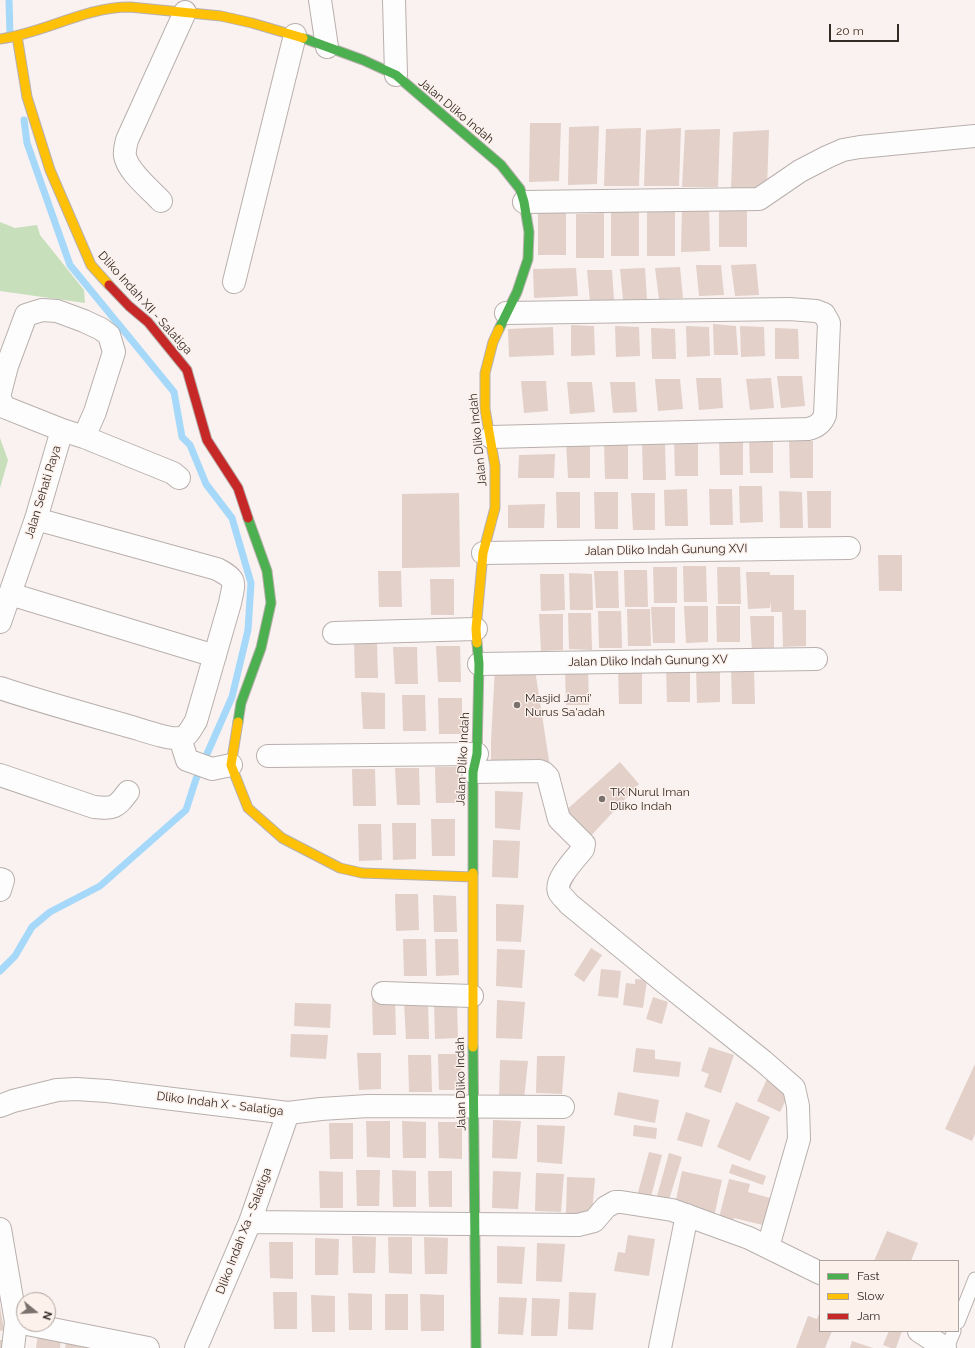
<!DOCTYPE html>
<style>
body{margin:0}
#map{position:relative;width:975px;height:1348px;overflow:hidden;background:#f9f2f0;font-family:Raleway,sans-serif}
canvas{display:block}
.legend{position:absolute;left:819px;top:1260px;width:140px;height:72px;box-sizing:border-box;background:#fdf1ec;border:1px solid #ada29d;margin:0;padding:5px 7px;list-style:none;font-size:12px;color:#352b26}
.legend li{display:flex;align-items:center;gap:8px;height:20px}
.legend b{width:20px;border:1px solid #ada29d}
.north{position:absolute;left:16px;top:1292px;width:40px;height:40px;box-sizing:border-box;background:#fdf1ec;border:1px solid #ada29d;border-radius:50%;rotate:108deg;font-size:11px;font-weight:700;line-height:16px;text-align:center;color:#352b26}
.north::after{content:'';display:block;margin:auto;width:14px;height:18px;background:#7a716d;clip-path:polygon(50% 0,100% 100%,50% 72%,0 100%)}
.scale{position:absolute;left:829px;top:24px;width:70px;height:18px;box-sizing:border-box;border:2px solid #352b26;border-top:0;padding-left:5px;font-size:12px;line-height:14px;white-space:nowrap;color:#352b26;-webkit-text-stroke:3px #fdf1ec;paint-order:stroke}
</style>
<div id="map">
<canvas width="975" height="1348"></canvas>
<ul class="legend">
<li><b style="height:5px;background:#4caf50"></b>Fast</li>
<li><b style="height:5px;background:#ffc107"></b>Slow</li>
<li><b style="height:5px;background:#c62828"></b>Jam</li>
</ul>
<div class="north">N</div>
<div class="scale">20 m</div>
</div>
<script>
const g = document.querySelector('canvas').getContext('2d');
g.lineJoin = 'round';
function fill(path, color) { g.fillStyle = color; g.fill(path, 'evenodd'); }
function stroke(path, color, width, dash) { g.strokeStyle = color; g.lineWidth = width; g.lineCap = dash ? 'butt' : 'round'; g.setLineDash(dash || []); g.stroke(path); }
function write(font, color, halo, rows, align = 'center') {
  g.font = font + ' Raleway,sans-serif'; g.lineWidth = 3; g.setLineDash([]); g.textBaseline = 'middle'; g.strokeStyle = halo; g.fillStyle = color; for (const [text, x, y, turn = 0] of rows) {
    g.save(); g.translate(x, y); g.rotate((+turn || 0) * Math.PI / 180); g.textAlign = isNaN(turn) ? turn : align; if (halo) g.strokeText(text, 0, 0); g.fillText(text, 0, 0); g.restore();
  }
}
fill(new Path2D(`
 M 0,222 L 15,228 L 37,225 L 40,235 L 84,290 L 85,303 L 0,291 Z
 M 0,438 L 8,460 L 0,488 Z`), '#c8dfbb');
stroke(new Path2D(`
 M 9,0 L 10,35
 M 0,971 L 15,956 L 32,927 L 50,912 L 100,886 L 186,810 L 196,779 L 232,697 L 248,630 L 251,583 L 232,518 L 206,484 L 190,445 L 182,437 L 174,392 L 70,265 L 27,143 L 24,120`), '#a6d8f9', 7);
fill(new Path2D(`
 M 530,123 L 561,123 L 559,181 L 529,182 Z
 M 599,126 L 597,184 L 568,185 L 569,127 Z
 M 641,128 L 639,186 L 604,186 L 606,129 Z
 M 681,128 L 679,186 L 644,186 L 646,130 Z
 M 720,129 L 718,187 L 682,187 L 685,130 Z
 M 769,130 L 767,188 L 731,189 L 733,132 Z
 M 747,202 L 747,247 L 719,247 L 719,203 Z
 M 709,206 L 710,251 L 681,252 L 682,207 Z
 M 566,209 L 566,255 L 538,255 L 538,211 Z
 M 639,211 L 639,256 L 611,256 L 611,212 Z
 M 675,211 L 675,256 L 647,256 L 647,212 Z
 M 604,213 L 604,258 L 576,258 L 576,214 Z
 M 756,264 L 759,295 L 735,296 L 731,265 Z
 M 696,265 L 721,265 L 724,295 L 699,296 Z
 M 680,267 L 683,298 L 659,299 L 655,268 Z
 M 576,268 L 578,296 L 534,298 L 533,269 Z
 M 645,268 L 647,299 L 623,300 L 620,269 Z
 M 587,270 L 612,270 L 614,300 L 590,302 Z
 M 713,324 L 736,326 L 738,355 L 714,355 Z
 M 571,325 L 594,326 L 595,355 L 571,356 Z
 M 615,326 L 639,327 L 640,356 L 616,357 Z
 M 686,326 L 709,327 L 710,356 L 687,357 Z
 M 740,326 L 764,327 L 765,356 L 741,357 Z
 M 553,327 L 554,355 L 509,357 L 508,329 Z
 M 651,328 L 675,329 L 676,359 L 652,359 Z
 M 775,328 L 798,329 L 799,359 L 775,359 Z
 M 777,376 L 802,376 L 805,406 L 781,408 Z
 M 696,378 L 721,378 L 723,408 L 699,410 Z
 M 771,378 L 774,408 L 750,410 L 746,379 Z
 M 655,379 L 680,379 L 683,409 L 658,411 Z
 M 521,381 L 546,381 L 548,411 L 524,413 Z
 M 567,382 L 592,382 L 595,412 L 570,414 Z
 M 610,382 L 635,382 L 637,412 L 613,413 Z
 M 749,436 L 773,436 L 773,473 L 750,473 Z
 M 674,439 L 698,440 L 698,476 L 675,476 Z
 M 719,439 L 743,439 L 743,475 L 720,475 Z
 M 566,441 L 590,442 L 590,478 L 568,478 Z
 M 789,441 L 813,441 L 813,478 L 790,478 Z
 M 604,442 L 628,443 L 628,479 L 605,479 Z
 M 642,443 L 665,443 L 666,480 L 643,480 Z
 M 555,454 L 554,478 L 518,478 L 519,455 Z
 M 739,486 L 762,486 L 763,522 L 740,523 Z
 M 687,489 L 688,526 L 665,526 L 664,490 Z
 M 709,489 L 732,489 L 733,525 L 710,525 Z
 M 779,491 L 802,492 L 803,528 L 780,528 Z
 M 807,491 L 831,491 L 831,528 L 808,528 Z
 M 556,492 L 580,492 L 580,528 L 557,528 Z
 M 594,492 L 618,492 L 618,529 L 595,529 Z
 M 459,493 L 460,567 L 402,568 L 402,494 Z
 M 631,493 L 655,493 L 655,530 L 633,530 Z
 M 545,504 L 544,528 L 508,528 L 508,505 Z
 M 878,555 L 902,555 L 902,591 L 879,591 Z
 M 683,566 L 706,566 L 707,602 L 684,602 Z
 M 653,567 L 677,567 L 677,603 L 654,603 Z
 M 717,567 L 740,567 L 741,604 L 718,604 Z
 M 624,570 L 647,570 L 648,607 L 625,607 Z
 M 378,571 L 401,571 L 402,607 L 379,607 Z
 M 594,571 L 618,571 L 619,608 L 596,608 Z
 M 746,572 L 770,572 L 770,575 L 794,575 L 794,610 L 806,610 L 806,646 L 783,647 L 782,612 L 771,612 L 771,601 L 770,608 L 748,609 Z
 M 569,573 L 592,574 L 593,610 L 570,610 Z
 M 540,574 L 564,574 L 565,610 L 541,611 Z
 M 430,579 L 454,579 L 454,615 L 431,615 Z
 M 684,606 L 708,606 L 708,642 L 686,643 Z
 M 716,606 L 740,606 L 740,642 L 717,642 Z
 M 651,607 L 675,607 L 675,643 L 653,643 Z
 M 627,609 L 650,609 L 651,646 L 628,646 Z
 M 598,611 L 621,611 L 622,648 L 599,648 Z
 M 568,613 L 591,613 L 592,650 L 569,649 Z
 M 539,614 L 563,614 L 563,650 L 541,651 Z
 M 750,616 L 774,616 L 774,652 L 752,652 Z
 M 354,642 L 377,642 L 378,678 L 355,678 Z
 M 436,646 L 460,646 L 461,682 L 438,682 Z
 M 393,647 L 417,647 L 418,684 L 395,684 Z
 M 666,666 L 690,666 L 690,702 L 667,702 Z
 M 696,666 L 720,666 L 720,702 L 697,703 Z
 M 618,667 L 642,667 L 642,704 L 619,704 Z
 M 495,668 L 535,670 L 550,767 L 491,767 L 491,741 Z
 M 565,668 L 588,668 L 589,705 L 566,705 Z
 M 731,668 L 754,668 L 755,704 L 732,704 Z
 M 361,692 L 385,693 L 385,729 L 363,729 Z
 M 402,695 L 425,695 L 426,731 L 403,731 Z
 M 438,698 L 462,698 L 462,734 L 439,734 Z
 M 620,762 L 639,784 L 587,840 L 563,813 Z
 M 435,767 L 459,767 L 459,803 L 436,803 Z
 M 395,768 L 419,768 L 420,805 L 397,805 Z
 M 352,769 L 375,769 L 376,806 L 353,806 Z
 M 495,791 L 523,792 L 520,830 L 495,828 Z
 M 431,819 L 455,819 L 455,856 L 432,856 Z
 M 392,823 L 416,823 L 416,859 L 393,860 Z
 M 358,824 L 381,824 L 382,860 L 359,861 Z
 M 493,840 L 520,841 L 518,878 L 492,877 Z
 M 395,894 L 418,894 L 419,930 L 396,931 Z
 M 433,895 L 456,896 L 457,932 L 434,932 Z
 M 496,904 L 524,905 L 521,942 L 496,941 Z
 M 403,939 L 426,939 L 427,976 L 404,976 Z
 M 435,939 L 458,939 L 459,975 L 436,976 Z
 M 591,948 L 602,955 L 584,982 L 574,975 Z
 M 497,949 L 525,950 L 522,988 L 496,986 Z
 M 601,969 L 621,971 L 618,998 L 598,996 Z
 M 635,979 L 647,980 L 643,1008 L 623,1005 L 626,983 L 635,984 Z
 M 653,997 L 668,1002 L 662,1024 L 646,1019 Z
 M 372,998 L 395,998 L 396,1035 L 373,1035 Z
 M 497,1000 L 525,1002 L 522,1039 L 496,1038 Z
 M 404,1002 L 428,1002 L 429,1039 L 406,1039 Z
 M 434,1002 L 457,1002 L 458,1038 L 435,1039 Z
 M 295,1003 L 331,1004 L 330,1028 L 294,1026 Z
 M 291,1034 L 328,1035 L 326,1059 L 290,1057 Z
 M 709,1047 L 734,1055 L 721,1093 L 704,1087 L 709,1074 L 701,1071 Z
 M 636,1048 L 655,1050 L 655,1059 L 681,1062 L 679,1077 L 633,1072 Z
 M 357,1053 L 381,1053 L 381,1089 L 359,1090 Z
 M 438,1054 L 461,1054 L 462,1090 L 439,1090 Z
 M 408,1055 L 431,1055 L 432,1092 L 409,1092 Z
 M 537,1056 L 565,1056 L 562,1094 L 536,1093 Z
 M 500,1060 L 528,1061 L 524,1099 L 499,1098 Z
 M 975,1064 L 975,1134 L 972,1141 L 945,1129 Z
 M 767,1079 L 791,1090 L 780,1112 L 757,1101 Z
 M 618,1092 L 659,1100 L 655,1123 L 614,1115 Z
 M 736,1102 L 770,1117 L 750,1161 L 717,1147 Z
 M 686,1112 L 710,1120 L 702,1147 L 677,1140 Z
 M 493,1120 L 521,1121 L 517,1159 L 492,1158 Z
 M 366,1121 L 390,1121 L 390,1158 L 367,1157 Z
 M 402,1121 L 426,1122 L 426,1158 L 403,1158 Z
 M 438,1122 L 462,1122 L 462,1159 L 439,1158 Z
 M 329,1123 L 353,1123 L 353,1159 L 330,1159 Z
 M 537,1125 L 565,1126 L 562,1164 L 537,1162 Z
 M 634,1125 L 657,1128 L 656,1139 L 633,1136 Z
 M 649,1152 L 662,1155 L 650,1200 L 637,1196 Z
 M 669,1153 L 682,1157 L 669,1200 L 657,1196 Z
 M 732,1164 L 766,1176 L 763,1185 L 729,1173 Z
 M 356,1170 L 380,1170 L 379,1206 L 357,1206 Z
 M 392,1170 L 416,1171 L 416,1207 L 393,1207 Z
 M 319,1171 L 343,1172 L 343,1208 L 320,1208 Z
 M 428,1171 L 452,1171 L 452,1207 L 429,1207 Z
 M 493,1171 L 521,1172 L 518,1209 L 492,1208 Z
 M 682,1171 L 722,1180 L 714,1217 L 674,1209 Z
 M 536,1173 L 564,1174 L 561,1212 L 535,1211 Z
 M 567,1177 L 595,1178 L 592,1215 L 566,1214 Z
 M 729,1179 L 750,1184 L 748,1192 L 774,1199 L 767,1226 L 734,1218 L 732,1224 L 718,1221 Z
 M 887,1231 L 918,1243 L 911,1261 L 874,1261 Z
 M 628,1235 L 655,1239 L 649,1276 L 614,1271 L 618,1252 L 625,1253 Z
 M 352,1236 L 376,1237 L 375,1273 L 353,1273 Z
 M 388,1237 L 412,1237 L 412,1274 L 389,1273 Z
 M 424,1237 L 448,1238 L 447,1274 L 425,1274 Z
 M 315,1238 L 339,1239 L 338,1275 L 315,1275 Z
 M 269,1242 L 293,1242 L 293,1279 L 270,1278 Z
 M 537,1243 L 565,1244 L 562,1282 L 536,1281 Z
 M 497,1246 L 525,1247 L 522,1284 L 497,1283 Z
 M 273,1292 L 297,1292 L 297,1329 L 274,1329 Z
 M 569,1292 L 596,1293 L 593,1330 L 568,1329 Z
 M 348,1293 L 372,1294 L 372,1330 L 349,1330 Z
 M 385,1294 L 408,1294 L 408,1330 L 385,1330 Z
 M 420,1294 L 444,1295 L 444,1331 L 421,1331 Z
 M 311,1295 L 335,1296 L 335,1332 L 312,1332 Z
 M 499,1297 L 527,1298 L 523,1335 L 498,1334 Z
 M 532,1298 L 560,1299 L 557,1336 L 531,1336 Z
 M 0,1306 L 4,1330 L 0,1331 Z
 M 820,1311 L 820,1331 L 832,1331 L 825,1348 L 796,1348 L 808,1316 L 817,1319 Z
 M 889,1331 L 902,1331 L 896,1348 L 891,1348 L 883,1345 Z
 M 38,1334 L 61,1339 L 60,1348 L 36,1348 Z
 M 67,1338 L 90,1343 L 89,1348 L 65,1348 Z
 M 0,1340 L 4,1340 L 4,1348 L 0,1348 Z
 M 852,1341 L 873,1348 L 850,1348 Z`), '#e2d0c9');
const lane = new Path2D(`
 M 958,1322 L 975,1279
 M 947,1348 L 954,1331`);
const street = new Path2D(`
 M 320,0 L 327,47
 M 394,0 L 396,75
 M 161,201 C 150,189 128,172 125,156 C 124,150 126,145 127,140 L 185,12
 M 524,202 L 759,199 L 800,171 L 827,157 L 843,150 L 860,147 L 975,136
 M 234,282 L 295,35
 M 0,393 L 7,366 L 26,315 L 42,310 L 57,311 L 84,321 L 101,329 L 109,335 L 114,352 L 95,412 L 84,437 L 62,430
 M 0,397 L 1,401 L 4,407 L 62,430 L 36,519 L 0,622
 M 84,437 L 173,473 L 179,478
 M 491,437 L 808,429 C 817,427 822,423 825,415 L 829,323 L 824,314 L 816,311 L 789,309 L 506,313
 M 483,553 L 849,548
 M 10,594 L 215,656
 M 334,633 L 476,629
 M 479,664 L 816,659
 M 0,688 C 45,703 90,715 135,728 C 145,731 171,740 180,738 C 188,737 192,727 196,721 L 230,603 C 234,582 238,580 217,569 L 36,519
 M 180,738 L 187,760 L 212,769 L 231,765
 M 268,756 L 477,754
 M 473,772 L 539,771 L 544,773 L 548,777 L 559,819 L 584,844 L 583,849 C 576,858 554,880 559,892 C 561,896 566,900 569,904 L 664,982 L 763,1061 L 794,1088 L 798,1106 L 799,1139 L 768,1247
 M 0,775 L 94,807 C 114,809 116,808 128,792
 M 0,879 L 3,880 L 0,890
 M 383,993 L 472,996
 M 0,1106 L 13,1101 L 57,1090 L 76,1089 L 107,1091 L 288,1113 L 321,1109 L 368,1106 L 563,1107
 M 250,1222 L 578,1225 L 594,1221 L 606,1207 L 615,1202 L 621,1202 L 672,1210 L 749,1238 L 820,1273
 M 0,1229 L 16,1322 L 13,1348
 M 27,1324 L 148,1348
 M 919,1331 L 945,1348
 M 196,1348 L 250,1222 L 288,1113
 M 660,1348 L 687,1215`);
const fast = new Path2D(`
 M 303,38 L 363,60 L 396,75 L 501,165 L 520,189 L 524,202 L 529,232 L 528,259 L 517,292 L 499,329
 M 238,722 L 241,703 L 261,648 L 271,603 L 267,571 L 248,518
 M 473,873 L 473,772 L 477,754 L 479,664 L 477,643
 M 473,1047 L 476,1348`);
const slow = new Path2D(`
 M 17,36 L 27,97 L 50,170 L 91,265 L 109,285
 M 0,39 C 45,33 84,7 130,7 L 221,16 L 252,23 L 303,38
 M 477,643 L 476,629 L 483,553 L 495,508 L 495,466 L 485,409 L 485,373 L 493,342 L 499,329
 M 238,722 L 231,765 L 248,808 L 282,838 L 340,868 L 362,873 L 473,877
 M 473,873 L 473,1047`);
const jam = new Path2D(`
 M 109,285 L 129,306 L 148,322 L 187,370 L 207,440 L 238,488 L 248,518`);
stroke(lane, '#b8b0ad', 15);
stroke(street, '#b8b0ad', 24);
stroke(fast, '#b8b0ad', 11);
stroke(slow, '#b8b0ad', 11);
stroke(jam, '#b8b0ad', 11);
stroke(lane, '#fefdfd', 13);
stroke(street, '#fefdfd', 22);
stroke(fast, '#4caf50', 9);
stroke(slow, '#ffc107', 9);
stroke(jam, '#c62828', 9);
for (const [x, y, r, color] of [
 [517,705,4,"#7a716d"],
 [602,799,4,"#7a716d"]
]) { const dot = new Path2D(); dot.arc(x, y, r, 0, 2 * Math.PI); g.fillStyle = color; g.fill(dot); stroke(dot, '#fdf1ec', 1.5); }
write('12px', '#352b26', '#fdf1ec', [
 ["Jalan Dliko Indah",456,111,40],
 ["Dliko Indah XII - Salatiga",145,303,48],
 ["Jalan Dliko Indah",478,440,-96],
 ["Jalan Sehati Raya",43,492,-73],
 ["Jalan Dliko Indah Gunung XVI",666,550,-1],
 ["Jalan Dliko Indah Gunung XV",648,661,-1],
 ["Jalan Dliko Indah",463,759,-87],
 ["Jalan Dliko Indah",461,1084,-91],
 ["Dliko Indah X - Salatiga",220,1104,7],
 ["Dliko Indah Xa - Salatiga",244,1231,-69]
]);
write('12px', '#352b26', '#fdf1ec', [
 ["Masjid Jami'",525,698],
 ["Nurus Sa'adah",525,712],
 ["TK Nurul Iman",610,792],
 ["Dliko Indah",610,806]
], 'left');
</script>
